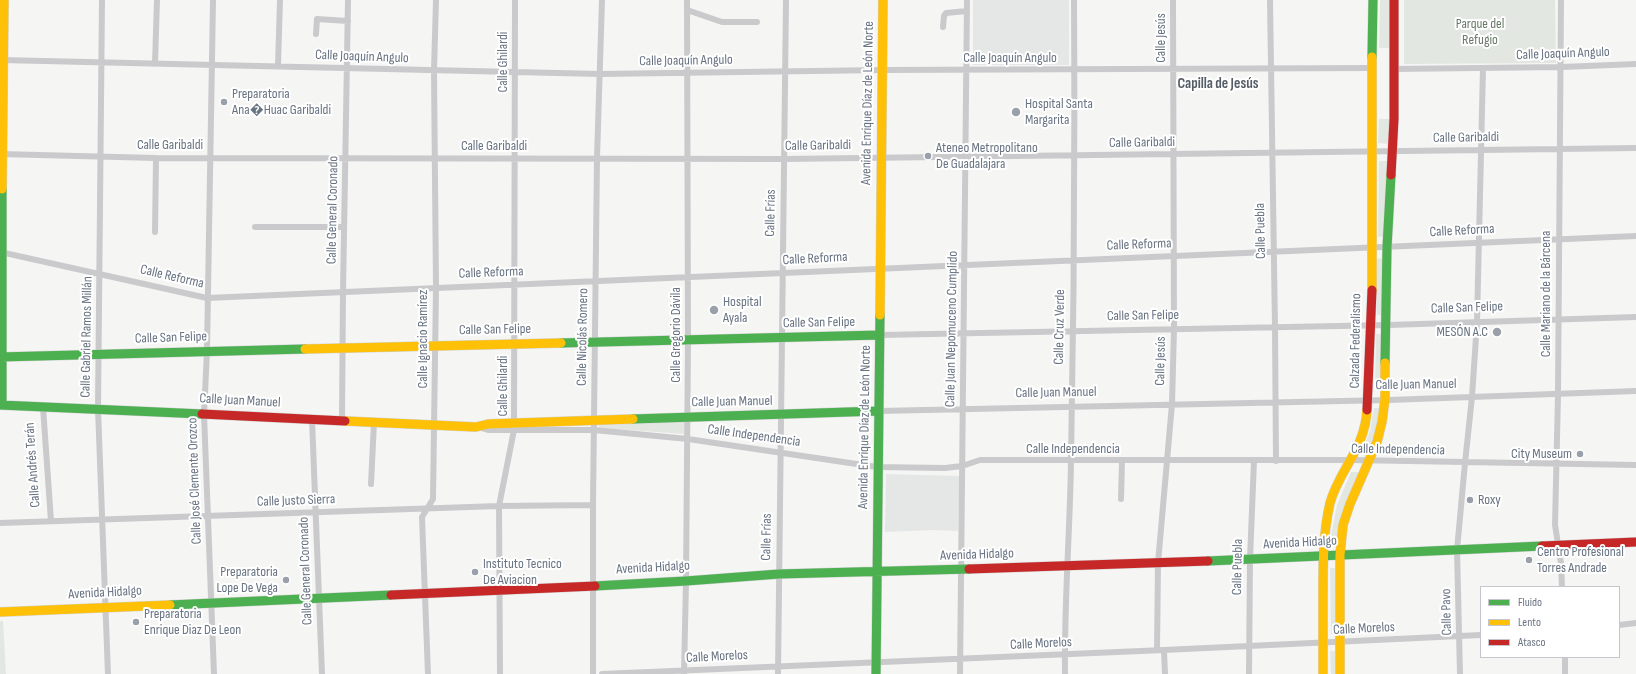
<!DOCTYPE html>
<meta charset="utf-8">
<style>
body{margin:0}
#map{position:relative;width:1636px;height:674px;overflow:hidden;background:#f5f5f4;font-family:"Sofia Sans Condensed",sans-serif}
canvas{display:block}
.legend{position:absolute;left:1480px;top:586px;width:140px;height:72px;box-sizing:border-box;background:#fff;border:1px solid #c3c7cd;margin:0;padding:5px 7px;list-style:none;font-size:12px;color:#687382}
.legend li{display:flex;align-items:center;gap:8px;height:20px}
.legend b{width:20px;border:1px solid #c3c7cd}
</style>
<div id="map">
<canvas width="1636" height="674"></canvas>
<ul class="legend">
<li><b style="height:5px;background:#4caf50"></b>Fluido</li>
<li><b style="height:5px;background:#ffc107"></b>Lento</li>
<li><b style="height:5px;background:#c62828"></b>Atasco</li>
</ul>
</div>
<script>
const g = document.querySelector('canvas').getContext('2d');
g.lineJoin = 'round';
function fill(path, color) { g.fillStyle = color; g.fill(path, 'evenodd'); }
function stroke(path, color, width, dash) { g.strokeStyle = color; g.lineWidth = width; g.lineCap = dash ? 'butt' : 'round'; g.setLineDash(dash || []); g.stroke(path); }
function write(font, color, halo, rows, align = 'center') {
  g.font = font + ' "Sofia Sans Condensed",sans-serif'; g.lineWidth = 4; g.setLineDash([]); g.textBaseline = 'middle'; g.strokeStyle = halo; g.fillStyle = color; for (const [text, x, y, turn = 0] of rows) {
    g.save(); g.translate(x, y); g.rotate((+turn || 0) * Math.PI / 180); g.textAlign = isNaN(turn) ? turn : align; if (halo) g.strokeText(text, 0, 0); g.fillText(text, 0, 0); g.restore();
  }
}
fill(new Path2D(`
 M 973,0 L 1069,0 L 1069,65 L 973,65 Z
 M 886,474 L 960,476 L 958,531 L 933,530 L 885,532 Z`), '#e5e7e7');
fill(new Path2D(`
 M 1380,0 L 1391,0 L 1391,48 L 1379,48 Z
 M 1404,0 L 1555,0 L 1556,63 L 1404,64 Z
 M 1379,119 L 1392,119 L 1390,144 L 1378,143 Z
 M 1379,161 L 1391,161 L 1386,236 L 1378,237 Z
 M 1385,258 L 1384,315 L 1377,315 L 1377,259 Z
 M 1376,334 L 1383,334 L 1382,389 L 1375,389 Z
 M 1374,408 L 1382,408 L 1370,454 L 1361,454 L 1370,431 Z
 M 686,422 L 685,434 L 599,428 L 599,425 Z
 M 1351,472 L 1361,472 L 1338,540 L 1330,541 L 1337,505 Z
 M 1330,568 L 1337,568 L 1338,634 L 1331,634 Z
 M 0,621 L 3,621 L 6,674 L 0,674 Z
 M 1330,651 L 1338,651 L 1338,674 L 1331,674 Z`), '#e3e7e2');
const fast = new Path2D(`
 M 1372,57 L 1373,0
 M 2,189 L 2,405
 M 561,343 L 880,335
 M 0,357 L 305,349
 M 1385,363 L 1387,247 L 1391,175
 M 0,405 L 202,414
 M 633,419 L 879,411
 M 1208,561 L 1542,546
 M 595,586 L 686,581 L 779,574 L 969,569
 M 170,605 L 391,595
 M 876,674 L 880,315`);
const slow = new Path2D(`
 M 2,189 L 4,0
 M 1372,290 L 1372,57
 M 880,315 L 883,0
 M 305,349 L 561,343
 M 345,421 L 476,427 L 488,424 L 633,419
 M 0,612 L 170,605
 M 1323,674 C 1323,647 1323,621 1323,594 C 1323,564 1323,533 1330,503 C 1339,470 1365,449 1367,410
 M 1340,674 L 1340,555 L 1343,525 L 1350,504 L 1377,442 L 1382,422 L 1385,399 L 1385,363`);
const jam = new Path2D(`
 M 1391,175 L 1394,119 L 1394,0
 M 1367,410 L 1372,290
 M 202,414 L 345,421
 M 1542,546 L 1636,542
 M 969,569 L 1208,561
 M 391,595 L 595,586`);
stroke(fast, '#d2d3d3', 10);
stroke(slow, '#d2d3d3', 10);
stroke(jam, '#d2d3d3', 10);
stroke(new Path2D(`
 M 102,0 L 98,409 L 108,674
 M 213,0 L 207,351 L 204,414 L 214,674
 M 1270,0 L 1275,327 L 1276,461
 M 1561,0 L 1558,395 L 1555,525 L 1561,563 L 1562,587
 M 687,10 L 722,22 L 757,22
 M 943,27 L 944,16 L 946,13 L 967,11
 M 316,34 L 317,19 L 348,21
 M 1,60 L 600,74 L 883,70 L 1372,68
 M 155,64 L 157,0
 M 278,66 L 280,0
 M 1394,69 L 1562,67 L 1636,64
 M 0,154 L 156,158 L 784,159 L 1636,148
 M 255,227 L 344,227
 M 155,232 L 156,158
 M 0,252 L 207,298 L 1636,236
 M 880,335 L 1389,325 L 1636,317
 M 43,407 L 51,521
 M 879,411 L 1389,400 L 1636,391
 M 312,419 L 322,674
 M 342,420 L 343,292 L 348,0
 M 478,427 L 488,430 L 594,430 L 688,439 L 877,467 L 945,468 L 962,466 L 980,460 L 1351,460 L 1636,465
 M 371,484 L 374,422
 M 1121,499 L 1122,461
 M 0,523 L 499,506 L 593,505
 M 1619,625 L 1636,623
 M 1157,650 L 1158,563 L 1172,404 L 1174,329 L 1173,0
 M 1164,650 L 1165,674
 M 1565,657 L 1565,674
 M 428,674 L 422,517 L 433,499 L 436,288 L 434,71 L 436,0
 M 500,674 L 499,506 L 514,430 L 515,0
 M 593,674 L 593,505 L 597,158 L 602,0
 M 602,674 L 1164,650 L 1481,635
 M 684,674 L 686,581 L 688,340 L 687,0
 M 778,674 L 786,0
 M 960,674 L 967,0
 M 1065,674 C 1064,603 1070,532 1071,461 C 1074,307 1075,154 1074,0
 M 1249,674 L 1250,559 L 1254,461
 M 1460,674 L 1457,550 L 1465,463 L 1472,397 L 1477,322 L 1483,68`), '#cacacc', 6);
stroke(fast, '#4caf50', 9);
stroke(slow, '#ffc107', 9);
stroke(jam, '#c62828', 9);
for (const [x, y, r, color] of [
 [224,102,4,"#99a0aa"],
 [1016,112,5,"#99a0aa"],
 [928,156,4,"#99a0aa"],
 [714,310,5,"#99a0aa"],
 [1497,332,5,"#99a0aa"],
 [1580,454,4,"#99a0aa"],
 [1470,500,4,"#99a0aa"],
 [1529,560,4,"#99a0aa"],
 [475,572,4,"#99a0aa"],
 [286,580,4,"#99a0aa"],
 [136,622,4,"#99a0aa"]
]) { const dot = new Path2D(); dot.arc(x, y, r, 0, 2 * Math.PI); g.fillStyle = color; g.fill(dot); stroke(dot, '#fff', 1.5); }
write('14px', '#687966', '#fff', [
 ["Parque del",1480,24],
 ["Refugio",1480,40]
]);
write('14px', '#687382', '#fff', [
 ["Calle Jesús",1161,38,-90],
 ["Calle Joaquín Angulo",1563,54,-2],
 ["Calle Joaquín Angulo",362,57,2],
 ["Calle Joaquín Angulo",1010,58],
 ["Calle Joaquín Angulo",686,61,-1],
 ["Calle Ghilardi",503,62,-90],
 ["Avenida Enrique Díaz de León Norte",868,103,-89],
 ["Calle Garibaldi",1466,138,-1],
 ["Calle Garibaldi",1142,143,-1],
 ["Calle Garibaldi",170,145],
 ["Calle Garibaldi",494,146],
 ["Calle Garibaldi",818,146,-1],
 ["Calle General Coronado",333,210,-89],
 ["Calle Frías",771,213,-89],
 ["Calle Puebla",1261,231,-91],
 ["Calle Reforma",1462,231,-3],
 ["Calle Reforma",1139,245,-2],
 ["Calle Reforma",815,259,-3],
 ["Calle Reforma",491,273,-2],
 ["Calle Reforma",172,277,13],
 ["Calle Mariano de la Bárcena",1546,294,-90],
 ["Calle San Felipe",1467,308,-2],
 ["Calle San Felipe",1143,316,-1],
 ["Calle San Felipe",819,323,-1],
 ["Calle Cruz Verde",1060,327,-89],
 ["Calle Juan Nepomuceno Cumplido",952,329,-89],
 ["Calle San Felipe",495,330,-1],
 ["Calle Gregorio Dávila",676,335,-90],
 ["Calle Gabriel Ramos Millán",87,337,-89],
 ["Calle Nicolás Romero",583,337,-89],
 ["Calle San Felipe",171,338,-2],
 ["Calle Ignacio Ramírez",423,339,-90],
 ["Calzada Federalismo",1356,341,-89],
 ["Calle Jesús",1161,361,-89],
 ["Calle Juan Manuel",1416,385,-1],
 ["Calle Ghilardi",503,386,-90],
 ["Calle Juan Manuel",1056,393,-1],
 ["Calle Juan Manuel",240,401,3],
 ["Calle Juan Manuel",732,402,-1],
 ["Avenida Enrique Díaz de León Norte",865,427,-89],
 ["Calle Independencia",754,436,8],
 ["Calle Independencia",1073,449],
 ["Calle Independencia",1398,450,1],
 ["Calle Andrés Terán",33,465,-94],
 ["Calle José Clemente Orozco",195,481,-92],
 ["Calle Justo Sierra",296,501,-2],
 ["Calle Frías",767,537,-89],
 ["Avenida Hidalgo",1300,543,-3],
 ["Avenida Hidalgo",977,555,-2],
 ["Calle Puebla",1238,567,-89],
 ["Avenida Hidalgo",653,568,-3],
 ["Calle General Coronado",306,571,-92],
 ["Avenida Hidalgo",105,593,-3],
 ["Calle Pavo",1447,612,-91],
 ["Calle Morelos",1364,629,-3],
 ["Calle Morelos",1041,644,-3],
 ["Calle Morelos",717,657,-3]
]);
write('14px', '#687382', '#fff', [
 ["Preparatoria",232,94],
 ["Ana�Huac Garibaldi",232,110],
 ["Hospital Santa",1025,104],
 ["Margarita",1025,120],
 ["Ateneo Metropolitano",936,148],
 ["De Guadalajara",936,164],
 ["Hospital",723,302],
 ["Ayala",723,318],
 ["MESÓN A.C",1488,332,"right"],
 ["City Museum",1572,454,"right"],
 ["Roxy",1478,500],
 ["Centro Profesional",1537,552],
 ["Torres Andrade",1537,568],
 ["Instituto Tecnico",483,564],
 ["De Aviacion",483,580],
 ["Preparatoria",278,572,"right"],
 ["Lope De Vega",278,588,"right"],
 ["Preparatoria",144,614],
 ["Enrique Diaz De Leon",144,630]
], 'left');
write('bold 15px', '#555d67', '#fff', [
 ["Capilla de Jesús",1218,84]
]);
</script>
